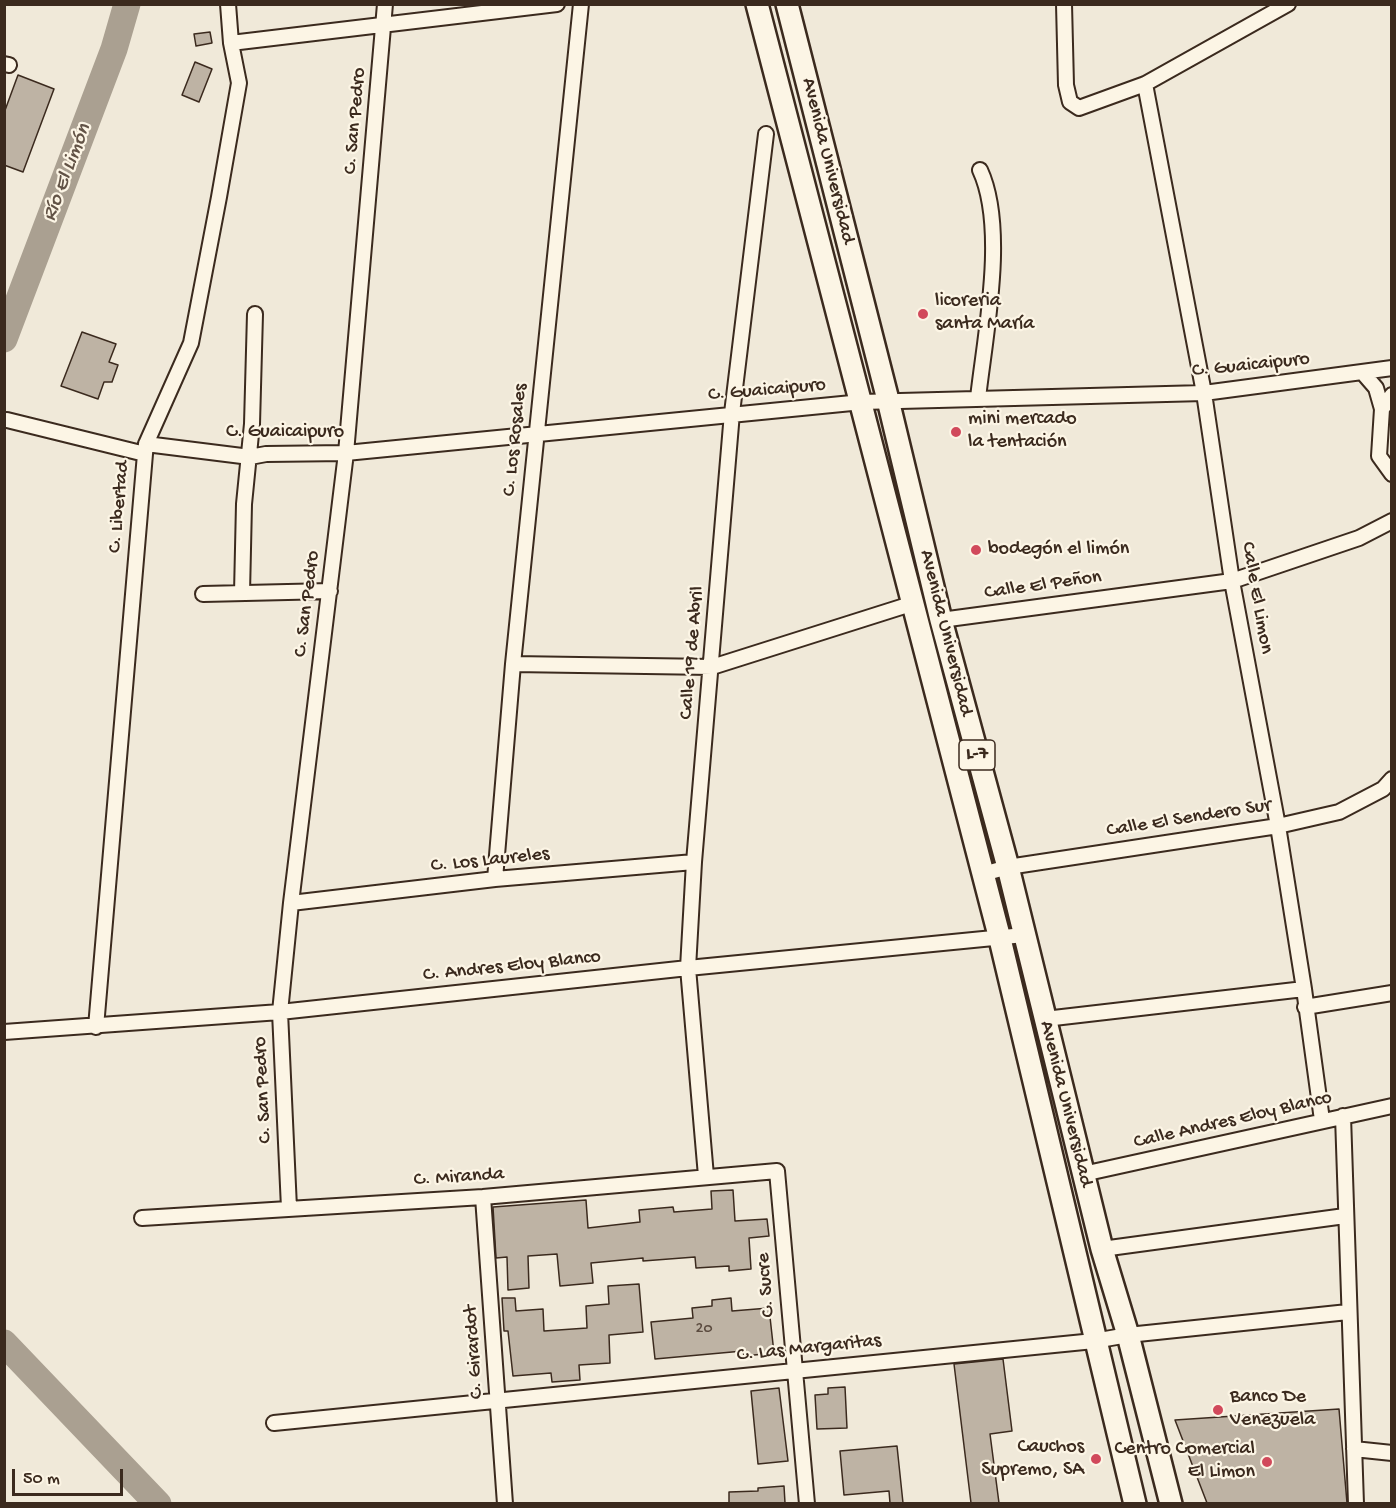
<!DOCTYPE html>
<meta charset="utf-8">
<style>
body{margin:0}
#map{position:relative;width:1396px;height:1508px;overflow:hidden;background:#f0e9d9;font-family:"Gochi Hand",sans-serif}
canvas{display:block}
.frame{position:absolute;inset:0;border:6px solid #3b2a1e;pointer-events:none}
.scale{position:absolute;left:12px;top:1469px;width:111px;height:27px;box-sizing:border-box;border:3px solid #3b2a1e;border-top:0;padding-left:8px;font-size:18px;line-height:21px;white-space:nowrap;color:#3b2a1e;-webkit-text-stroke:4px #fcf5e5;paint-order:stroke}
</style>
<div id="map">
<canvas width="1396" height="1508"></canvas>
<div class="frame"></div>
<div class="scale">50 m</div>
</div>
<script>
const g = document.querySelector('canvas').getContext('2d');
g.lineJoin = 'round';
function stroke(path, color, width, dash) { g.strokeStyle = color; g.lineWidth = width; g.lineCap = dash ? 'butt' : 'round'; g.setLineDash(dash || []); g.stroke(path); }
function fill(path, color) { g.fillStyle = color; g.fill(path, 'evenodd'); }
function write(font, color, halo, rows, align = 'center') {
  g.font = font + ' "Gochi Hand",sans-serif'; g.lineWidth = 4.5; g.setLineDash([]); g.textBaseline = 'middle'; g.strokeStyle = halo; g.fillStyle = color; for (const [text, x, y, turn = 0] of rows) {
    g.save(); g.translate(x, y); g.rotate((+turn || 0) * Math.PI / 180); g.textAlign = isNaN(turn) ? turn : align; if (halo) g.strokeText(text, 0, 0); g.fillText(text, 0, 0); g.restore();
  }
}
stroke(new Path2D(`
 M 4,339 L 114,49 L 127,4
 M 4,1343 L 158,1504`), '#aaa091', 27);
const building = new Path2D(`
 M 210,32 L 212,43 L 196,46 L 194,34 Z
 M 195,62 L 212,69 L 199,102 L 182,95 Z
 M 18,75 L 54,89 L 23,172 L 4,165 L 4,113 Z
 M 82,332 L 116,344 L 109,362 L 118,365 L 112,382 L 104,382 L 98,399 L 61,386 Z
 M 733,1190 L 735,1221 L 767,1219 L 769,1236 L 749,1238 L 751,1269 L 729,1271 L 729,1266 L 696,1268 L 695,1257 L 643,1261 L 643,1258 L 591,1263 L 593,1283 L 560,1286 L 557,1254 L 528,1256 L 529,1288 L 508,1290 L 507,1257 L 496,1258 L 493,1207 L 586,1200 L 588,1228 L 640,1222 L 639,1210 L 673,1207 L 674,1212 L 712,1209 L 711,1191 Z
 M 639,1284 L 643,1332 L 609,1335 L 610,1363 L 579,1365 L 580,1380 L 552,1382 L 551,1373 L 513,1376 L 508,1331 L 504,1331 L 502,1298 L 515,1298 L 516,1311 L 543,1309 L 544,1331 L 587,1328 L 586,1306 L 609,1304 L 608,1286 Z
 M 731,1298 L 732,1311 L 769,1308 L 774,1353 L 744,1356 L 743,1351 L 655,1359 L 651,1322 L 693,1318 L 692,1308 L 712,1306 L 712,1300 Z
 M 1003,1359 L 1012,1431 L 990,1434 L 999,1503 L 971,1503 L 954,1364 Z
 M 845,1387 L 847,1428 L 817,1429 L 815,1395 L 828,1394 L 828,1388 Z
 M 779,1388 L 788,1461 L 758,1464 L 751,1391 Z
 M 1339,1409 L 1347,1503 L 1207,1503 L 1175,1420 Z
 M 897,1446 L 903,1503 L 890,1503 L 889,1491 L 844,1495 L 840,1451 Z
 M 784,1486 L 785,1503 L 729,1503 L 729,1492 L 758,1491 L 758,1488 Z`);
fill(building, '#beb3a4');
stroke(building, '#3b2a1e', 1.5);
const minor = new Path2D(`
 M 1064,4 L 1066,85 L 1070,102 L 1079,108 L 1145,84 L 1288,4
 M 231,43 L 557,4
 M 4,64 L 9,65
 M 1145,84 L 1204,393 L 1232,581 L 1278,826 L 1304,989 L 1322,1120
 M 1363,373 L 1376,388 L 1382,409
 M 1392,395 L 1382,409 L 1379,456 L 1392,474
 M 978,398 C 985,335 1007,228 980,170
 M 7,420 L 145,454
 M 146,444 L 250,457 L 266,454 L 346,453 L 862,402 L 1204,393 L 1392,368
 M 242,593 L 244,504 L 252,424 L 255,314
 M 203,594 L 330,591
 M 941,620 L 1232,581 L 1359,538 L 1392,521
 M 513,664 L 712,667 L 914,603
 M 983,874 L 1008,867 L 1278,826 L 1339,812 L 1383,789 L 1392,779
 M 495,879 L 513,664 L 581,4
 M 291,903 L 495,879 L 694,862
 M 1305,1007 L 1392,993
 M 1045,1019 L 1304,989
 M 96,1027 L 145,454 L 146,444 L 191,343 L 219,197 L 239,83 L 231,43 L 228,4
 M 4,1032 L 280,1012 L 688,968 L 1024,935
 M 1343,1116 L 1356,1504
 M 1083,1174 L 1392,1106
 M 706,1176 L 688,968 L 694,862 L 732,413 L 766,134
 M 483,1197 L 505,1504
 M 289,1208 L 280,1012 L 291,903 L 346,453 L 385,4
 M 142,1218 L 483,1197 L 777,1171 L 807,1504
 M 1102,1249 L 1345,1216
 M 274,1423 L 1094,1341 L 1128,1335 L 1348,1312
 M 1354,1449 L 1392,1453`);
const primary = new Path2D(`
 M 757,4 L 1000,939 L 1135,1504
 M 787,4 L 888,400 L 941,620 L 1008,867 L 1102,1249 L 1128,1335 L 1171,1504`);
stroke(minor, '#3b2a1e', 18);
stroke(primary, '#3b2a1e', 26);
stroke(minor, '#fcf5e5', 14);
stroke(primary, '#fcf5e5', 21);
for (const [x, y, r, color] of [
 [923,314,6,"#d1495b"],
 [956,432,6,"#d1495b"],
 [976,550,6,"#d1495b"],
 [1218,1410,6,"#d1495b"],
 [1096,1459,6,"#d1495b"],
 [1267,1462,6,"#d1495b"]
]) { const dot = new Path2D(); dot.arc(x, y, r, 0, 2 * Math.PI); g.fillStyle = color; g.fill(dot); stroke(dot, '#fcf5e5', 2); }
write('16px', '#5c4c40', null, [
 ["20",704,1330]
]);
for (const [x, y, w] of [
 [977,755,36]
]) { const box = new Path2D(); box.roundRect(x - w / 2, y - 15, w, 30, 4.5); g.fillStyle = '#fcf5e5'; g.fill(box); stroke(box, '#3b2a1e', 1.5); }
write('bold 18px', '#3b2a1e', null, [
 ["L-7",977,755]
]);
write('20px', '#3b2a1e', '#fcf5e5', [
 ["C. San Pedro",356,121,-85],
 ["Avenida Universidad",827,161,76],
 ["C. Guaicaipuro",1251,366,-6],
 ["C. Guaicaipuro",767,391,-5],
 ["C. Guaicaipuro",285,433],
 ["C. Los Rosales",516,440,-84],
 ["C. Libertad",120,507,-85],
 ["Calle El Peñon",1043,586,-8],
 ["Calle El Limon",1256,598,80],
 ["C. San Pedro",308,604,-83],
 ["Avenida Universidad",945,633,76],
 ["Calle 19 de Abril",693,653,-85],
 ["Calle El Sendero Sur",1189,819,-9],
 ["C. Los Laureles",490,861,-6],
 ["C. Andres Eloy Blanco",512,967,-6],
 ["C. San Pedro",264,1090,-93],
 ["Avenida Universidad",1065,1104,76],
 ["Calle Andres Eloy Blanco",1233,1121,-13],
 ["C. Miranda",459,1178,-4],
 ["C. Sucre",767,1285,-95],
 ["C. Las Margaritas",809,1349,-6],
 ["C. Girardot",475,1352,-94]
]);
write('20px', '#3b2a1e', '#fcf5e5', [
 ["licoreria",935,302],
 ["santa María",935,325],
 ["mini mercado",968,420],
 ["la tentación",968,443],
 ["bodegón el limón",988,550],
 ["Banco De",1230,1398],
 ["Venezuela",1230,1421],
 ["Cauchos",1084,1448,"right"],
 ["Supremo, SA",1084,1471,"right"],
 ["Centro Comercial",1255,1450,"right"],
 ["El Limon",1255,1473,"right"]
], 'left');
write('italic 21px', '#625346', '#fcf5e5', [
 ["Río El Limón",68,173,-69]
]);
</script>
